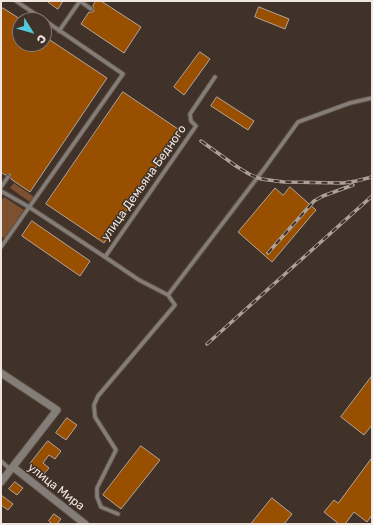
<!DOCTYPE html>
<meta charset="utf-8">
<style>
body{margin:0}
#map{position:relative;width:373px;height:525px;overflow:hidden;background:#403228;font-family:Rubik,sans-serif}
canvas{display:block}
.frame{position:absolute;inset:0;border:2px solid #efe6e0;pointer-events:none}
.north{position:absolute;left:12px;top:12px;width:40px;height:40px;box-sizing:border-box;background:#403228;border:1px solid #867a72;border-radius:50%;rotate:127deg;font-size:11px;font-weight:700;line-height:16px;text-align:center;color:#efe6e0}
.north::after{content:'';display:block;margin:auto;width:14px;height:18px;background:#53cadc;clip-path:polygon(50% 0,100% 100%,50% 72%,0 100%)}
</style>
<div id="map">
<canvas width="373" height="525"></canvas>
<div class="frame"></div>
<div class="north">С</div>
</div>
<script>
const g = document.querySelector('canvas').getContext('2d');
g.lineJoin = 'round';
function fill(path, color) { g.fillStyle = color; g.fill(path, 'evenodd'); }
function stroke(path, color, width, dash) { g.strokeStyle = color; g.lineWidth = width; g.lineCap = dash ? 'butt' : 'round'; g.setLineDash(dash || []); g.stroke(path); }
function write(font, color, halo, rows, align = 'center') {
  g.font = font + ' Rubik,sans-serif'; g.lineWidth = 3; g.setLineDash([]); g.textBaseline = 'middle'; g.strokeStyle = halo; g.fillStyle = color; for (const [text, x, y, turn = 0] of rows) {
    g.save(); g.translate(x, y); g.rotate((+turn || 0) * Math.PI / 180); g.textAlign = isNaN(turn) ? turn : align; if (halo) g.strokeText(text, 0, 0); g.fillText(text, 0, 0); g.restore();
  }
}
fill(new Path2D(`
 M 14,183 L 34,197 L 30,202 L 10,188 Z
 M 4,197 L 24,210 L 5,239 L 1,236 L 1,201 Z`), '#7d502f');
const building = new Path2D(`
 M 47,1 L 63,1 L 58,9 Z
 M 96,1 L 101,1 L 141,27 L 124,53 L 81,24 L 89,12 L 92,12 L 94,11 L 93,6 Z
 M 259,7 L 289,19 L 285,29 L 255,17 Z
 M 3,8 L 20,19 L 20,44 L 44,44 L 44,36 L 107,78 L 30,192 L 11,179 L 10,174 L 5,175 L 1,172 L 1,11 Z
 M 200,52 L 210,59 L 184,95 L 174,87 Z
 M 123,92 L 181,131 L 104,243 L 46,204 Z
 M 217,97 L 254,121 L 248,130 L 211,106 Z
 M 290,187 L 316,210 L 272,262 L 238,232 L 275,188 L 283,195 Z
 M 32,221 L 90,261 L 80,276 L 22,236 Z
 M 372,376 L 372,425 L 364,435 L 341,417 Z
 M 67,418 L 77,425 L 66,440 L 56,433 Z
 M 48,441 L 61,451 L 55,459 L 49,455 L 43,463 L 49,468 L 43,475 L 30,464 Z
 M 141,446 L 160,460 L 121,509 L 103,495 Z
 M 372,458 L 372,515 L 367,522 L 354,512 L 345,524 L 339,524 L 324,512 L 334,500 L 338,503 Z
 M 15,482 L 23,488 L 17,495 L 9,489 Z
 M 1,495 L 13,504 L 8,510 L 1,505 Z
 M 272,498 L 292,514 L 284,524 L 251,524 Z
 M 54,514 L 61,519 L 57,524 L 52,524 L 49,521 Z`);
fill(building, '#994f00');
stroke(building, '#b7a599', 1);
const service = new Path2D(`
 M 16,1 L 44,20
 M 80,1 L 91,9
 M 59,31 L 80,1
 M 1,187 L 8,177
 M 1,191 L 29,207 L 105,257 L 196,126 L 191,121 L 190,114 L 215,77
 M 1,247 L 123,74 L 44,20
 M 105,257 L 139,280 L 168,295
 M 1,461 L 11,470
 M 118,514 L 101,507 L 97,497 L 97,488 L 116,450 L 95,417 L 94,405 L 98,396 L 175,305 L 168,295 L 264,169 L 298,122 L 350,103 L 372,98`);
const minor = new Path2D(`
 M 1,373 L 57,410 L 1,482
 M 13,467 L 85,524`);
stroke(service, '#5c4f45', 5.5);
stroke(minor, '#5c4f45', 9);
stroke(service, '#847d78', 3.5);
stroke(minor, '#847d78', 7);
const rail = new Path2D(`
 M 201,141 L 236,166 L 249,174 L 261,179 L 284,182 L 343,183 L 356,181 L 372,177
 M 268,253 L 314,201 L 323,196 L 353,185
 M 207,344 L 372,196`);
stroke(rail, '#aca199', 3.5);
stroke(rail, '#403228', 2, [6]);
write('12px', '#efe6e0', '#403228', [
 ["улица Демьяна Бедного",144,183,-55],
 ["улица Мира",56,487,38]
]);
</script>
